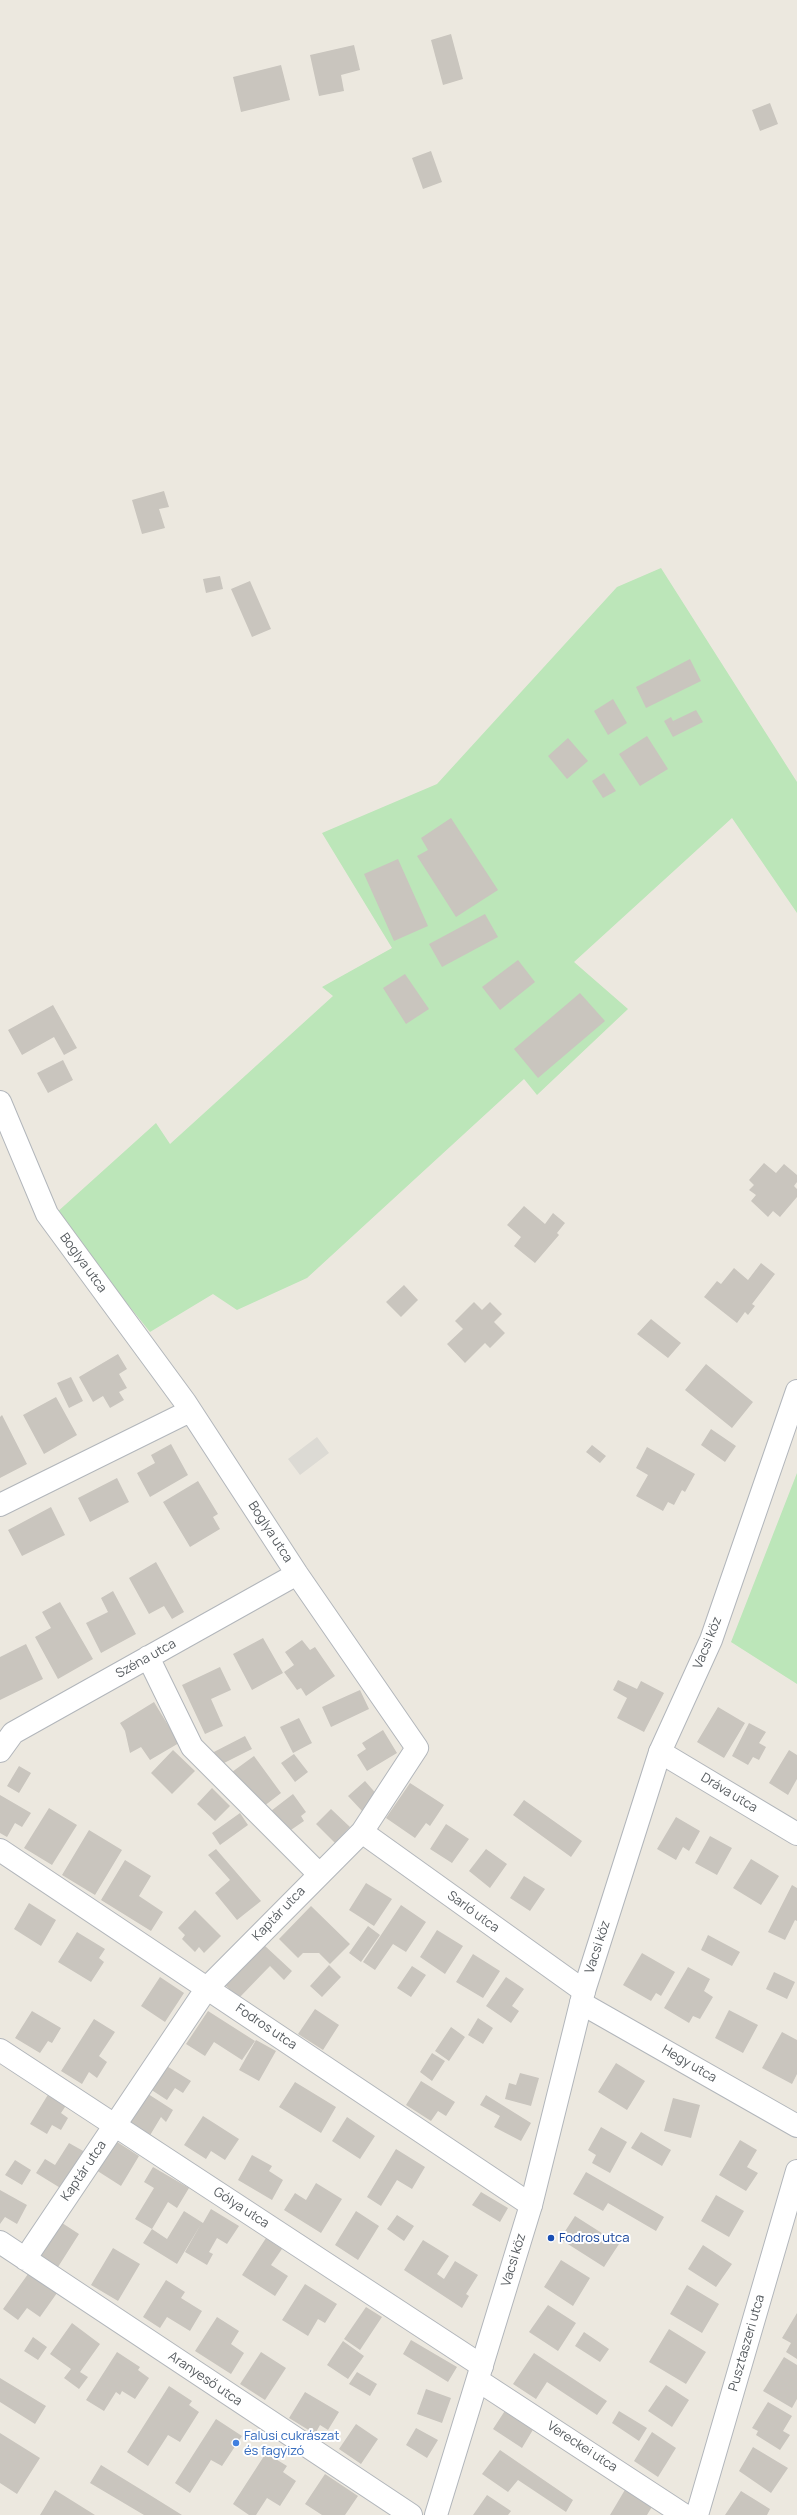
<!DOCTYPE html>
<meta charset="utf-8">
<style>
body{margin:0}
canvas{display:block;background:#ece8df}
</style>
<canvas width="797" height="2515"></canvas>
<script>
const g = document.querySelector('canvas').getContext('2d');
g.lineJoin = 'round';
function fill(path, color) { g.fillStyle = color; g.fill(path, 'evenodd'); }
function stroke(path, color, width, dash) { g.strokeStyle = color; g.lineWidth = width; g.lineCap = dash ? 'butt' : 'round'; g.setLineDash(dash || []); g.stroke(path); }
function write(font, color, halo, rows, align = 'center') {
  g.font = font + ' Manrope,sans-serif'; g.lineWidth = 4; g.setLineDash([]); g.textBaseline = 'middle'; g.strokeStyle = halo; g.fillStyle = color; for (const [text, x, y, turn = 0] of rows) {
    g.save(); g.translate(x, y); g.rotate((+turn || 0) * Math.PI / 180); g.textAlign = isNaN(turn) ? turn : align; if (halo) g.strokeText(text, 0, 0); g.fillText(text, 0, 0); g.restore();
  }
}
fill(new Path2D(`
 M 317,1437 L 329,1453 L 300,1475 L 288,1459 Z`), '#dcdad4');
fill(new Path2D(`
 M 661,568 L 797,782 L 797,913 L 732,818 L 574,962 L 628,1009 L 537,1095 L 524,1079 L 307,1278 L 237,1310 L 213,1294 L 150,1332 L 55,1214 L 156,1123 L 170,1144 L 333,996 L 322,987 L 392,948 L 322,833 L 437,784 L 617,587 Z
 M 797,1473 L 797,1684 L 731,1642 Z`), '#bce6b9');
fill(new Path2D(`
 M 451,34 L 463,79 L 443,85 L 431,40 Z
 M 354,45 L 360,70 L 341,75 L 344,91 L 319,96 L 310,55 Z
 M 281,65 L 290,100 L 241,112 L 233,77 Z
 M 770,103 L 778,124 L 760,131 L 752,110 Z
 M 431,151 L 442,182 L 423,189 L 412,158 Z
 M 164,491 L 169,507 L 159,509 L 165,528 L 142,534 L 132,500 Z
 M 220,576 L 223,589 L 206,593 L 203,579 Z
 M 250,581 L 271,629 L 252,637 L 231,589 Z
 M 690,659 L 701,681 L 646,708 L 636,687 Z
 M 613,699 L 627,723 L 608,735 L 594,711 Z
 M 696,710 L 703,722 L 673,737 L 664,721 L 671,717 L 673,721 Z
 M 647,736 L 668,769 L 640,786 L 619,754 Z
 M 568,738 L 588,761 L 567,779 L 548,756 Z
 M 604,773 L 616,791 L 603,798 L 592,781 Z
 M 451,818 L 498,890 L 456,917 L 417,856 L 428,850 L 421,838 Z
 M 398,859 L 428,926 L 394,941 L 364,874 Z
 M 485,914 L 498,937 L 442,967 L 429,944 Z
 M 518,960 L 535,982 L 500,1010 L 482,987 Z
 M 405,974 L 429,1009 L 406,1024 L 383,988 Z
 M 580,993 L 605,1021 L 538,1078 L 514,1049 Z
 M 53,1005 L 77,1048 L 64,1055 L 54,1037 L 22,1055 L 8,1030 Z
 M 63,1060 L 73,1080 L 48,1093 L 37,1073 Z
 M 764,1163 L 776,1173 L 784,1164 L 797,1175 L 797,1182 L 794,1186 L 797,1189 L 797,1197 L 780,1217 L 773,1211 L 768,1217 L 751,1201 L 756,1195 L 749,1190 L 754,1185 L 749,1180 Z
 M 524,1206 L 545,1224 L 553,1213 L 565,1223 L 557,1233 L 559,1235 L 535,1263 L 514,1246 L 521,1237 L 507,1225 Z
 M 761,1263 L 775,1274 L 752,1304 L 755,1306 L 748,1315 L 745,1312 L 737,1323 L 704,1297 L 717,1281 L 721,1284 L 734,1268 L 748,1280 Z
 M 404,1285 L 418,1300 L 401,1317 L 386,1302 Z
 M 474,1302 L 482,1310 L 490,1302 L 502,1314 L 494,1322 L 505,1333 L 490,1348 L 485,1343 L 465,1363 L 447,1344 L 463,1329 L 455,1321 Z
 M 651,1319 L 681,1343 L 668,1358 L 637,1334 Z
 M 118,1354 L 127,1369 L 119,1374 L 127,1388 L 119,1392 L 124,1400 L 110,1408 L 103,1396 L 93,1402 L 79,1377 Z
 M 706,1364 L 753,1402 L 732,1428 L 685,1390 Z
 M 71,1377 L 83,1401 L 69,1408 L 57,1383 Z
 M 56,1397 L 77,1435 L 44,1454 L 23,1415 Z
 M 2,1415 L 27,1464 L 0,1478 L 0,1417 Z
 M 711,1429 L 736,1446 L 725,1462 L 701,1445 Z
 M 171,1444 L 188,1475 L 150,1497 L 137,1473 L 155,1463 L 151,1455 Z
 M 592,1445 L 606,1456 L 600,1463 L 586,1452 Z
 M 647,1447 L 695,1474 L 685,1492 L 682,1490 L 674,1505 L 668,1502 L 663,1511 L 636,1496 L 648,1475 L 636,1468 Z
 M 117,1478 L 129,1502 L 90,1522 L 78,1498 Z
 M 198,1481 L 218,1514 L 213,1517 L 220,1529 L 190,1547 L 163,1502 Z
 M 51,1507 L 65,1535 L 22,1556 L 8,1530 Z
 M 156,1562 L 184,1612 L 172,1619 L 164,1606 L 149,1614 L 129,1578 Z
 M 113,1591 L 136,1634 L 101,1653 L 86,1623 L 108,1612 L 101,1598 Z
 M 60,1602 L 93,1659 L 58,1679 L 35,1637 L 51,1628 L 42,1612 Z
 M 263,1638 L 283,1673 L 252,1690 L 233,1654 Z
 M 302,1640 L 310,1650 L 315,1647 L 335,1676 L 306,1696 L 301,1688 L 297,1690 L 284,1672 L 294,1665 L 285,1652 Z
 M 26,1644 L 43,1679 L 0,1700 L 0,1657 Z
 M 220,1667 L 231,1690 L 211,1699 L 223,1726 L 205,1734 L 182,1685 Z
 M 618,1680 L 637,1689 L 641,1681 L 664,1693 L 644,1732 L 617,1718 L 627,1698 L 613,1690 Z
 M 360,1690 L 369,1709 L 331,1727 L 322,1707 Z
 M 154,1702 L 179,1743 L 150,1760 L 141,1747 L 130,1753 L 125,1731 L 120,1723 Z
 M 718,1707 L 745,1723 L 724,1758 L 697,1742 Z
 M 299,1718 L 312,1743 L 293,1753 L 280,1727 Z
 M 749,1723 L 766,1732 L 759,1743 L 766,1747 L 759,1760 L 753,1757 L 748,1765 L 732,1756 Z
 M 383,1730 L 397,1753 L 367,1771 L 357,1755 L 366,1749 L 362,1743 Z
 M 245,1736 L 252,1749 L 214,1768 L 208,1755 Z
 M 173,1750 L 195,1771 L 172,1794 L 151,1773 Z
 M 789,1750 L 797,1755 L 797,1779 L 788,1795 L 769,1783 Z
 M 294,1754 L 308,1772 L 295,1782 L 281,1763 Z
 M 254,1756 L 281,1793 L 259,1810 L 232,1772 Z
 M 19,1766 L 31,1773 L 19,1793 L 7,1786 Z
 M 365,1781 L 379,1797 L 363,1812 L 348,1796 Z
 M 410,1783 L 444,1805 L 430,1826 L 426,1823 L 415,1838 L 386,1818 Z
 M 212,1788 L 230,1806 L 215,1821 L 197,1804 Z
 M 293,1794 L 306,1812 L 301,1816 L 304,1821 L 288,1832 L 267,1814 Z
 M 0,1795 L 31,1813 L 22,1827 L 15,1823 L 7,1837 L 0,1833 Z
 M 524,1800 L 582,1841 L 571,1857 L 513,1815 Z
 M 49,1808 L 77,1825 L 52,1865 L 24,1848 Z
 M 331,1809 L 350,1827 L 335,1843 L 316,1824 Z
 M 240,1813 L 248,1825 L 220,1845 L 212,1833 Z
 M 676,1817 L 700,1831 L 689,1851 L 683,1847 L 676,1860 L 657,1849 Z
 M 446,1824 L 469,1839 L 452,1863 L 430,1849 Z
 M 89,1830 L 122,1850 L 95,1895 L 62,1875 Z
 M 710,1836 L 732,1848 L 717,1875 L 695,1863 Z
 M 216,1849 L 261,1901 L 237,1920 L 215,1893 L 230,1880 L 208,1855 Z
 M 486,1849 L 507,1864 L 490,1888 L 469,1871 Z
 M 751,1859 L 779,1876 L 761,1905 L 733,1888 Z
 M 125,1860 L 151,1876 L 139,1896 L 163,1912 L 151,1931 L 101,1900 Z
 M 524,1876 L 545,1889 L 530,1911 L 510,1898 Z
 M 366,1883 L 392,1899 L 374,1926 L 349,1910 Z
 M 792,1885 L 797,1888 L 797,1921 L 795,1920 L 785,1940 L 768,1932 Z
 M 29,1903 L 56,1920 L 41,1946 L 14,1929 Z
 M 401,1905 L 426,1922 L 406,1952 L 393,1944 L 375,1970 L 363,1962 Z
 M 311,1906 L 350,1944 L 330,1964 L 319,1953 L 303,1953 L 298,1958 L 279,1939 Z
 M 195,1910 L 221,1936 L 204,1953 L 199,1947 L 195,1952 L 182,1939 L 185,1935 L 178,1928 Z
 M 368,1926 L 380,1935 L 361,1962 L 349,1953 Z
 M 437,1930 L 463,1946 L 445,1974 L 420,1957 Z
 M 77,1932 L 105,1949 L 99,1958 L 104,1962 L 91,1982 L 58,1962 Z
 M 708,1935 L 740,1952 L 732,1966 L 701,1950 Z
 M 264,1945 L 292,1971 L 284,1980 L 270,1966 L 239,1998 L 225,1985 Z
 M 642,1953 L 675,1972 L 661,1996 L 656,1993 L 651,2001 L 623,1985 Z
 M 473,1954 L 500,1971 L 483,1998 L 456,1982 Z
 M 329,1965 L 341,1977 L 322,1997 L 310,1986 Z
 M 412,1966 L 426,1975 L 411,1997 L 397,1988 Z
 M 688,1967 L 710,1979 L 704,1991 L 713,1997 L 700,2019 L 693,2016 L 689,2023 L 664,2008 Z
 M 774,1972 L 795,1982 L 787,1999 L 766,1989 Z
 M 160,1977 L 184,1993 L 165,2022 L 141,2006 Z
 M 506,1977 L 524,1989 L 512,2006 L 519,2011 L 511,2023 L 486,2006 Z
 M 315,2009 L 339,2025 L 323,2050 L 298,2034 Z
 M 729,2010 L 758,2025 L 743,2053 L 715,2038 Z
 M 32,2011 L 61,2028 L 52,2043 L 48,2041 L 40,2053 L 15,2038 Z
 M 208,2011 L 255,2041 L 242,2060 L 214,2042 L 205,2056 L 186,2044 Z
 M 478,2018 L 493,2028 L 483,2044 L 468,2035 Z
 M 94,2019 L 115,2032 L 99,2056 L 107,2062 L 97,2078 L 89,2072 L 82,2084 L 61,2071 Z
 M 451,2027 L 465,2037 L 449,2061 L 435,2051 Z
 M 782,2032 L 797,2040 L 797,2074 L 792,2084 L 762,2068 Z
 M 256,2040 L 276,2051 L 259,2081 L 239,2070 Z
 M 432,2053 L 445,2061 L 432,2081 L 420,2072 Z
 M 616,2063 L 645,2081 L 627,2110 L 598,2092 Z
 M 165,2065 L 191,2081 L 183,2093 L 175,2088 L 167,2100 L 150,2089 Z
 M 520,2073 L 539,2078 L 531,2106 L 505,2099 L 509,2083 L 516,2085 Z
 M 421,2081 L 455,2102 L 446,2116 L 438,2111 L 431,2121 L 406,2105 Z
 M 295,2082 L 336,2107 L 321,2133 L 279,2107 Z
 M 145,2092 L 173,2110 L 166,2122 L 161,2117 L 149,2137 L 126,2123 Z
 M 49,2093 L 67,2104 L 61,2113 L 68,2118 L 61,2130 L 52,2125 L 47,2134 L 30,2124 Z
 M 486,2095 L 531,2123 L 521,2141 L 494,2127 L 500,2116 L 480,2105 Z
 M 673,2098 L 700,2105 L 691,2138 L 664,2131 Z
 M 203,2116 L 239,2139 L 225,2160 L 211,2151 L 206,2159 L 184,2145 Z
 M 347,2117 L 375,2136 L 360,2159 L 332,2141 Z
 M 601,2127 L 627,2142 L 610,2173 L 592,2163 L 596,2155 L 588,2150 Z
 M 641,2132 L 671,2150 L 662,2166 L 631,2148 Z
 M 114,2140 L 139,2156 L 121,2186 L 96,2170 Z
 M 740,2140 L 757,2150 L 747,2167 L 758,2173 L 746,2191 L 719,2175 Z
 M 69,2143 L 85,2152 L 62,2189 L 36,2173 L 45,2159 L 55,2165 Z
 M 396,2149 L 425,2167 L 412,2189 L 397,2180 L 381,2206 L 367,2197 Z
 M 252,2155 L 272,2166 L 269,2171 L 283,2180 L 272,2200 L 238,2180 Z
 M 15,2160 L 31,2170 L 22,2185 L 5,2175 Z
 M 153,2167 L 189,2188 L 177,2208 L 168,2202 L 152,2229 L 135,2219 L 154,2188 L 144,2182 Z
 M 586,2172 L 664,2217 L 656,2231 L 608,2203 L 603,2211 L 573,2194 Z
 M 316,2183 L 342,2199 L 321,2233 L 284,2210 L 295,2193 L 306,2200 Z
 M 0,2190 L 27,2205 L 17,2224 L 5,2217 L 0,2224 Z
 M 481,2192 L 508,2208 L 500,2222 L 472,2205 Z
 M 716,2195 L 744,2211 L 729,2237 L 701,2221 Z
 M 211,2209 L 239,2226 L 227,2244 L 217,2238 L 209,2252 L 213,2254 L 207,2265 L 185,2252 L 201,2224 L 177,2264 L 143,2243 L 152,2229 L 167,2239 L 184,2211 L 203,2223 Z
 M 356,2211 L 379,2226 L 358,2260 L 335,2245 Z
 M 397,2215 L 414,2226 L 404,2241 L 387,2229 Z
 M 575,2216 L 619,2244 L 604,2267 L 560,2239 Z
 M 59,2221 L 79,2234 L 58,2267 L 38,2255 Z
 M 266,2238 L 282,2249 L 271,2265 L 288,2276 L 275,2296 L 242,2275 Z
 M 423,2240 L 449,2256 L 437,2274 L 444,2279 L 455,2261 L 478,2275 L 466,2294 L 469,2296 L 462,2308 L 404,2270 Z
 M 703,2245 L 732,2264 L 716,2287 L 688,2269 Z
 M 113,2248 L 140,2264 L 118,2301 L 91,2285 Z
 M 561,2260 L 590,2278 L 573,2306 L 544,2287 Z
 M 28,2274 L 57,2293 L 40,2317 L 27,2308 L 18,2320 L 3,2309 Z
 M 166,2280 L 185,2292 L 181,2298 L 202,2311 L 190,2331 L 167,2317 L 160,2328 L 143,2317 Z
 M 305,2284 L 337,2304 L 325,2323 L 318,2319 L 308,2336 L 282,2320 Z
 M 687,2285 L 719,2304 L 702,2333 L 670,2314 Z
 M 548,2305 L 576,2323 L 558,2351 L 529,2332 Z
 M 366,2307 L 382,2317 L 360,2350 L 344,2339 Z
 M 797,2313 L 797,2359 L 786,2352 L 791,2343 L 782,2338 Z
 M 217,2317 L 239,2331 L 231,2344 L 244,2353 L 231,2374 L 195,2351 Z
 M 72,2323 L 100,2344 L 80,2372 L 88,2377 L 79,2389 L 64,2378 L 71,2369 L 50,2354 Z
 M 669,2329 L 706,2352 L 686,2384 L 649,2362 Z
 M 584,2332 L 609,2349 L 600,2362 L 575,2346 Z
 M 33,2337 L 47,2347 L 38,2360 L 24,2351 Z
 M 411,2340 L 457,2367 L 448,2382 L 403,2354 Z
 M 343,2341 L 364,2356 L 348,2379 L 327,2365 Z
 M 117,2352 L 140,2367 L 138,2370 L 149,2378 L 135,2399 L 122,2391 L 120,2395 L 116,2392 L 104,2411 L 86,2400 Z
 M 261,2352 L 286,2368 L 265,2400 L 240,2384 Z
 M 534,2353 L 607,2401 L 597,2415 L 547,2382 L 536,2399 L 513,2384 Z
 M 784,2357 L 797,2365 L 797,2399 L 792,2408 L 763,2391 Z
 M 357,2372 L 377,2384 L 370,2396 L 349,2384 Z
 M 0,2378 L 46,2406 L 35,2424 L 0,2402 Z
 M 666,2385 L 689,2400 L 672,2427 L 648,2411 Z
 M 169,2386 L 192,2401 L 189,2405 L 199,2412 L 180,2442 L 168,2435 L 148,2466 L 127,2452 Z
 M 426,2389 L 451,2398 L 442,2423 L 417,2414 Z
 M 305,2392 L 339,2412 L 328,2430 L 320,2425 L 315,2434 L 289,2418 Z
 M 768,2402 L 792,2416 L 783,2431 L 790,2435 L 780,2450 L 756,2435 L 758,2431 L 752,2428 Z
 M 510,2403 L 537,2423 L 522,2448 L 493,2429 Z
 M 619,2411 L 647,2428 L 639,2441 L 612,2423 Z
 M 216,2419 L 242,2436 L 222,2466 L 211,2460 L 190,2493 L 175,2483 Z
 M 356,2424 L 378,2439 L 361,2464 L 339,2449 Z
 M 416,2428 L 438,2440 L 427,2458 L 406,2445 Z
 M 652,2432 L 676,2448 L 658,2477 L 634,2461 Z
 M 0,2433 L 40,2458 L 17,2494 L 0,2483 Z
 M 753,2447 L 788,2468 L 771,2493 L 739,2471 Z
 M 500,2450 L 573,2500 L 566,2512 L 518,2480 L 508,2492 L 482,2474 Z
 M 266,2453 L 287,2466 L 283,2472 L 296,2481 L 280,2506 L 267,2498 L 256,2515 L 249,2515 L 233,2504 Z
 M 101,2465 L 145,2492 L 182,2515 L 144,2515 L 90,2483 Z
 M 325,2474 L 358,2496 L 345,2515 L 322,2515 L 305,2504 Z
 M 629,2483 L 656,2500 L 647,2515 L 610,2515 Z
 M 55,2490 L 95,2515 L 40,2515 Z
 M 741,2491 L 770,2509 L 767,2515 L 725,2515 Z
 M 487,2495 L 511,2511 L 508,2515 L 473,2515 Z`), '#c9c5be');
const minor = new Path2D(`
 M 0,1102 L 47,1214 L 185,1402 L 297,1574 L 417,1748 L 362,1832 L 207,1988 L 25,2259
 M 797,1391 L 711,1640 L 660,1752 L 797,1834
 M 0,1505 L 190,1411
 M 148,1657 L 192,1747 L 319,1874
 M 0,1751 L 13,1733 L 297,1574
 M 362,1832 L 584,1991
 M 0,1850 L 531,2205
 M 581,2003 L 797,2126
 M 0,2050 L 482,2366
 M 0,2242 L 411,2515
 M 479,2381 L 684,2515
 M 697,2515 L 797,2171`);
const tertiary = new Path2D(`
 M 436,2515 L 531,2205 L 584,1991 L 660,1752`);
stroke(minor, '#b2b6bb', 24);
stroke(tertiary, '#b2b6bb', 24);
stroke(minor, '#fff', 22);
stroke(tertiary, '#fff', 22);
for (const [x, y, r, color] of [
 [551,2238,4,"#1a4fb4"],
 [236,2443,4,"#3f7fe0"]
]) { const dot = new Path2D(); dot.arc(x, y, r, 0, 2 * Math.PI); g.fillStyle = color; g.fill(dot); stroke(dot, '#fff', 1.5); }
write('13px', '#585d61', '#fff', [
 ["Boglya utca",83,1263,54],
 ["Boglya utca",270,1532,57],
 ["Vacsi köz",708,1643,-68],
 ["Széna utca",146,1659,-29],
 ["Dráva utca",729,1793,31],
 ["Sarló utca",473,1912,36],
 ["Kaptár utca",279,1914,-46],
 ["Vacsi köz",598,1947,-72],
 ["Fodros utca",266,2027,34],
 ["Hegy utca",689,2064,30],
 ["Kaptár utca",84,2171,-56],
 ["Gólya utca",241,2208,33],
 ["Vacsi köz",514,2260,-73],
 ["Pusztaszeri utca",747,2343,-74],
 ["Aranyeső utca",205,2379,34],
 ["Vereckei utca",582,2447,33]
]);
write('13px', '#164399', '#fff', [
 ["Fodros utca",559,2238]
], 'left');
write('13px', '#366cbe', '#fff', [
 ["Falusi cukrászat",244,2436],
 ["és fagyizó",244,2451]
], 'left');
</script>
